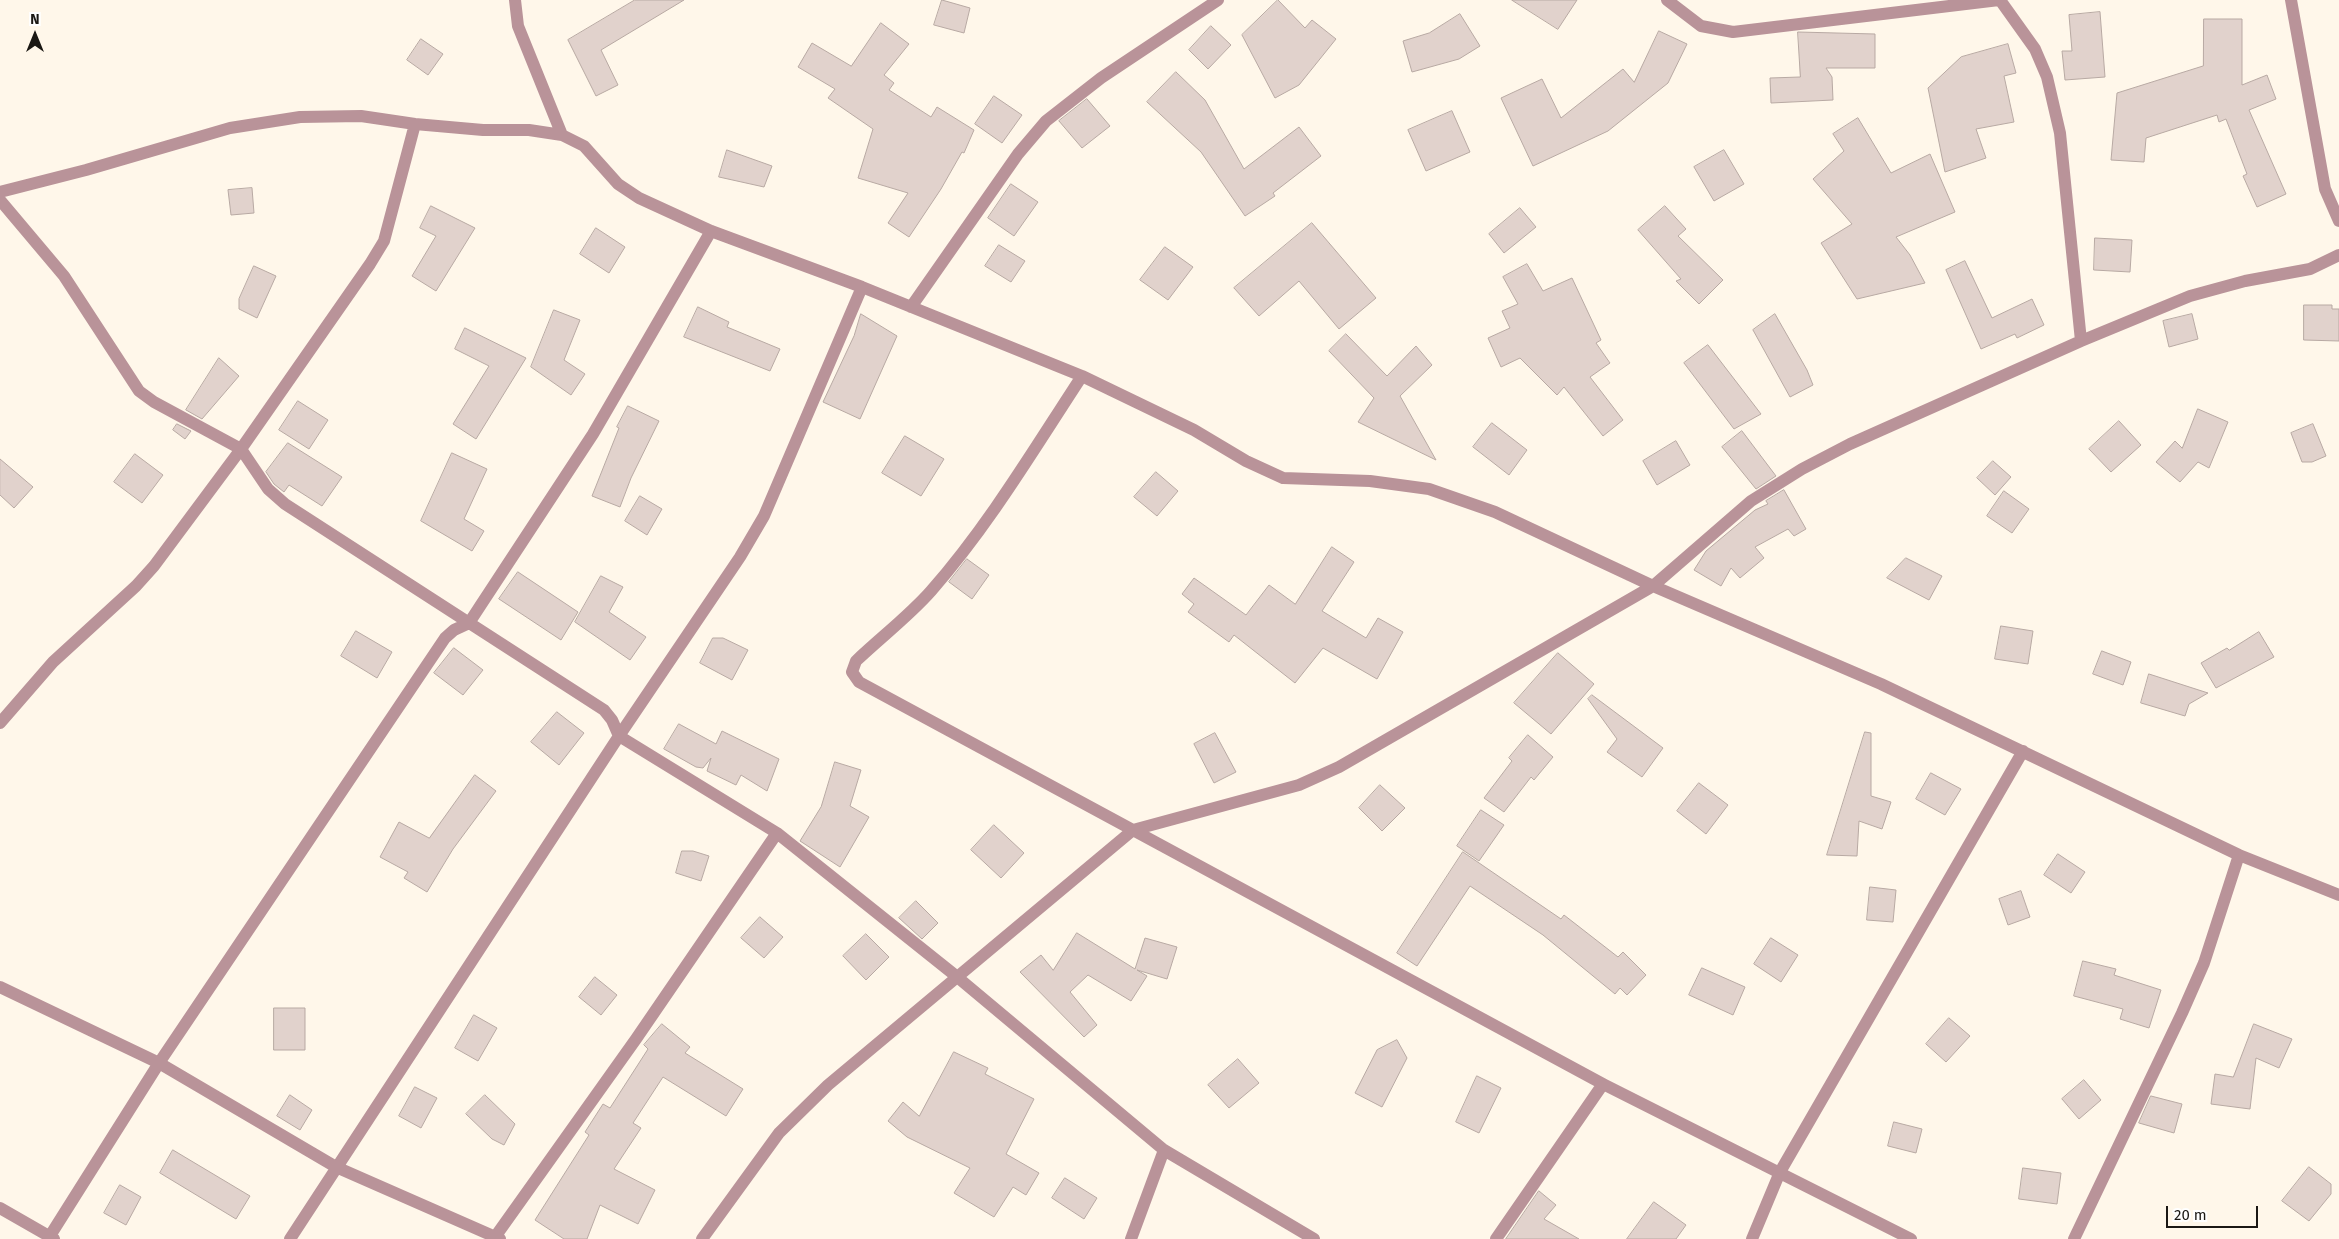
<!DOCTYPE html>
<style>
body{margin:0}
#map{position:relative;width:2339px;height:1239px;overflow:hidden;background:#fff7ea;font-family:"Fira Sans",sans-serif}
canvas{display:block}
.north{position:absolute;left:10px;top:10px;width:50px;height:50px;-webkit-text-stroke:4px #fff;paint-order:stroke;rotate:0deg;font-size:14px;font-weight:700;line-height:20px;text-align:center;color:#1b1814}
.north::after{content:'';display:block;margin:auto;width:18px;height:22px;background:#1b1814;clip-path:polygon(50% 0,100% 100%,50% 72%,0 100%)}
.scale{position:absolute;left:2166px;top:1206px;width:92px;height:22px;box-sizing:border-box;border:2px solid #1b1814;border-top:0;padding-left:6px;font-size:15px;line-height:18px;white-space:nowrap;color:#1b1814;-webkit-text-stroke:4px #fff;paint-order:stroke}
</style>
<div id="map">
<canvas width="2339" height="1239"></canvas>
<div class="north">N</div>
<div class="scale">20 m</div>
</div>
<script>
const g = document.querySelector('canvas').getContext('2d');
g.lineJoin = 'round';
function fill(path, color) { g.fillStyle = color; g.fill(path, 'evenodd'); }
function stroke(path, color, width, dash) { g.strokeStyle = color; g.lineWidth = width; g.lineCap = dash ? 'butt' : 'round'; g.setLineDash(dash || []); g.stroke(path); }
const building = new Path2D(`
 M 635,0 L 684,0 L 601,50 L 618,85 L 596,96 L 568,40 Z
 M 942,0 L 970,8 L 964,33 L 934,25 Z
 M 1278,0 L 1305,28 L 1312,20 L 1336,39 L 1299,85 L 1275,98 L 1242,35 Z
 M 1512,0 L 1577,0 L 1558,29 Z
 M 2100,12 L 2105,77 L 2065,80 L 2062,51 L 2072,51 L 2069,15 Z
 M 1460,14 L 1480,46 L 1459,59 L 1412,72 L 1403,41 L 1429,33 Z
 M 2204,19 L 2242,19 L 2242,85 L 2267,75 L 2276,99 L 2249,110 L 2286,194 L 2257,207 L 2243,176 L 2247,174 L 2226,119 L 2219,122 L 2217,115 L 2146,138 L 2144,162 L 2111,160 L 2117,93 L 2203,66 Z
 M 881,23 L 909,44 L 884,75 L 894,83 L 889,90 L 931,117 L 937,107 L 974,130 L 964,153 L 962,152 L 941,189 L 909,237 L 888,223 L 908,193 L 858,178 L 873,129 L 828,98 L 835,89 L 798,67 L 812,43 L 851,66 Z
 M 1211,26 L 1231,45 L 1208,69 L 1189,50 Z
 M 1659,31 L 1687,44 L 1668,83 L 1608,131 L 1533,166 L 1501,98 L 1542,79 L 1561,118 L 1623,69 L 1634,82 Z
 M 1798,32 L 1875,34 L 1875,68 L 1826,68 L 1832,77 L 1833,100 L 1771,103 L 1770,78 L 1800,77 Z
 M 421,39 L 443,54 L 428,75 L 407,60 Z
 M 2008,44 L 2016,73 L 2004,76 L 2014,122 L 1976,129 L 1986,158 L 1945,172 L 1928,88 L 1961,57 Z
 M 1176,72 L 1205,100 L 1244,169 L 1299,127 L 1321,156 L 1273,193 L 1275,196 L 1245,216 L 1201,152 L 1147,102 Z
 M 994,96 L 1022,115 L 1002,143 L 975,124 Z
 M 1087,99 L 1110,126 L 1082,148 L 1059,121 Z
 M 1452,111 L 1470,152 L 1426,171 L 1408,130 Z
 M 1858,118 L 1891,173 L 1930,154 L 1955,212 L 1896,237 L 1910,255 L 1925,283 L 1857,299 L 1821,243 L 1852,224 L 1813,179 L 1844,151 L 1833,134 Z
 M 727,150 L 772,166 L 764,187 L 719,177 Z
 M 1724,150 L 1744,184 L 1714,201 L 1694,167 Z
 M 1011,184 L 1038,202 L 1014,236 L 988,218 Z
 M 252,188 L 254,213 L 231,215 L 228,190 Z
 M 431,206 L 475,228 L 436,291 L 412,276 L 436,236 L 420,228 Z
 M 1665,206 L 1686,229 L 1678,236 L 1723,280 L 1699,304 L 1676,281 L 1681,279 L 1638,230 Z
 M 1520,208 L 1536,227 L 1504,253 L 1489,234 Z
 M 1312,223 L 1376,298 L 1339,329 L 1299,281 L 1259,316 L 1234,288 Z
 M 596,228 L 625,247 L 609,273 L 580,254 Z
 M 2095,238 L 2132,240 L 2130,272 L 2094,270 Z
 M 999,245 L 1025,261 L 1011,282 L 985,266 Z
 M 1165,247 L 1193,267 L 1168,300 L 1140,280 Z
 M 1965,261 L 1992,318 L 2032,299 L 2044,325 L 2017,338 L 2015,334 L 1981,349 L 1946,270 Z
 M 1527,264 L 1543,291 L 1572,278 L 1601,340 L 1596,343 L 1610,363 L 1590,377 L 1623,420 L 1603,436 L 1564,387 L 1557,395 L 1520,358 L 1501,367 L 1488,338 L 1510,328 L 1502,311 L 1518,304 L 1503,277 Z
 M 254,266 L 276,276 L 257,318 L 239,309 L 239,299 Z
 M 2304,305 L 2332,305 L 2332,309 L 2339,309 L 2339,341 L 2304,340 Z
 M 698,307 L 729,322 L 727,327 L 780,349 L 770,371 L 684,337 Z
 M 554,310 L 580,320 L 564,360 L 585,374 L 571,395 L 531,367 Z
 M 861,314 L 897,336 L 860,419 L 823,402 L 854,336 Z
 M 1775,314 L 1807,370 L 1813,385 L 1790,397 L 1753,330 Z
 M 2192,314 L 2198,339 L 2169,347 L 2163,321 Z
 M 465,328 L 526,358 L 476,439 L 453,424 L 489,366 L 455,349 Z
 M 1346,334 L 1387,376 L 1416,346 L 1432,365 L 1400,396 L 1436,460 L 1358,422 L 1374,398 L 1329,351 Z
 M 1708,345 L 1761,414 L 1734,429 L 1684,363 Z
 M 219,358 L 239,376 L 202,419 L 186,410 Z
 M 298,401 L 328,420 L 309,449 L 279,430 Z
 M 628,406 L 659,421 L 631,478 L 620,507 L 592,496 L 619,428 L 617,427 Z
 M 2198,409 L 2228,422 L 2209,468 L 2198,462 L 2180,482 L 2156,462 L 2175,441 L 2182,448 Z
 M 2119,421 L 2141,445 L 2111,472 L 2089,449 Z
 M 1492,423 L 1527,450 L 1509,475 L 1473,447 Z
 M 177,424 L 191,431 L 185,439 L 173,430 Z
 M 2313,424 L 2326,456 L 2312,462 L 2302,462 L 2291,433 Z
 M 1742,431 L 1776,476 L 1756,489 L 1722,447 Z
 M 905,436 L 944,459 L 921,496 L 882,473 Z
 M 1676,441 L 1690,465 L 1657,485 L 1643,461 Z
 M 288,443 L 342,477 L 322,506 L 289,485 L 284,492 L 274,484 L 266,472 Z
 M 452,453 L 487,469 L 464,519 L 484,531 L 472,551 L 421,521 Z
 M 135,454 L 163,475 L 142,503 L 114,482 Z
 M 0,459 L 33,487 L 14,508 L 0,495 Z
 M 1993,461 L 2011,477 L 1995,495 L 1977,478 Z
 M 1156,472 L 1178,491 L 1157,516 L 1134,497 Z
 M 1784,490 L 1806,529 L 1794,536 L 1788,529 L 1755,547 L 1764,558 L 1740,578 L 1731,568 L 1721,586 L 1694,570 L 1706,551 L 1755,510 L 1768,504 L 1766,501 Z
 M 2004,491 L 2029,509 L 2012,533 L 1987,516 Z
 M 640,496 L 662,509 L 647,535 L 625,521 Z
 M 1332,547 L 1354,562 L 1322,611 L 1366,638 L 1378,618 L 1403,632 L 1377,679 L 1323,648 L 1295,683 L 1234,635 L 1229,642 L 1188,612 L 1194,604 L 1182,594 L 1194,578 L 1246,615 L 1269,585 L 1295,604 Z
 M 1906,558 L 1942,576 L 1929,600 L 1887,578 Z
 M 967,559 L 989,575 L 972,599 L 949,582 Z
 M 518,572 L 578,612 L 561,640 L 499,599 Z
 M 601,576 L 623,587 L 609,612 L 646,637 L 630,660 L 575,622 Z
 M 2001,626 L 2033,631 L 2028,664 L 1995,659 Z
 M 356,631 L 392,652 L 377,678 L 341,656 Z
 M 2259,632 L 2274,657 L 2216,688 L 2201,663 L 2227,648 L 2229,650 Z
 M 713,638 L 723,638 L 748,650 L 732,680 L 700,663 Z
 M 454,648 L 483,670 L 463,695 L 434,673 Z
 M 2102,651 L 2131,662 L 2123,685 L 2093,674 Z
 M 1558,653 L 1594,684 L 1551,734 L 1514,703 Z
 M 2149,674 L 2208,693 L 2189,704 L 2185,716 L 2141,703 Z
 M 1592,695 L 1663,748 L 1642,777 L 1607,752 L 1617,739 L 1588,699 Z
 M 557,712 L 584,733 L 559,765 L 531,742 Z
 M 679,724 L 716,744 L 722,731 L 779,759 L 767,791 L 741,775 L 736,785 L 707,771 L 711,758 L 703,768 L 696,767 L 664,749 Z
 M 1865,732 L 1871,733 L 1871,796 L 1891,802 L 1882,829 L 1859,821 L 1857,856 L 1827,855 Z
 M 1215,733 L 1236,772 L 1214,783 L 1194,744 Z
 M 1528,735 L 1553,757 L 1534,780 L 1531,777 L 1504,812 L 1484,798 L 1512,761 L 1509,758 Z
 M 835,762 L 861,770 L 850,806 L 869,817 L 840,867 L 800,841 L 821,807 Z
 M 1931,773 L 1961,789 L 1945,815 L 1916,799 Z
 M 475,775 L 496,791 L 453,849 L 427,892 L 404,878 L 408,872 L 380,857 L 399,822 L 429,838 Z
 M 1699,783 L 1728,805 L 1706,834 L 1677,811 Z
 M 1380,785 L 1405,808 L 1382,831 L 1359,808 Z
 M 1481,810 L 1504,825 L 1479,861 L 1457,846 Z
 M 994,825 L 1024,853 L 1001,878 L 971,850 Z
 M 682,851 L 693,851 L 709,856 L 701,881 L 676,873 Z
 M 1463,852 L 1561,919 L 1564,915 L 1618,957 L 1623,952 L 1646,975 L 1627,995 L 1620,988 L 1615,994 L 1543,935 L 1470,886 L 1417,966 L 1397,953 Z
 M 2058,854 L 2085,872 L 2071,893 L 2044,875 Z
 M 1870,887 L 1896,890 L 1893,922 L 1867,920 Z
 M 2021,891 L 2030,917 L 2008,925 L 1999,899 Z
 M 916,901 L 938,923 L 922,939 L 899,918 Z
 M 760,917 L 783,937 L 764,958 L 741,938 Z
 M 1077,933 L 1135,969 L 1145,938 L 1177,947 L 1167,979 L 1137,970 L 1147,976 L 1131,1001 L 1088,975 L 1070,992 L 1097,1025 L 1084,1037 L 1020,972 L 1041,955 L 1053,970 Z
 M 866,934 L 889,957 L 866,980 L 843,956 Z
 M 1771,938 L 1798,955 L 1781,982 L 1754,964 Z
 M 2083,961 L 2116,969 L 2114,975 L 2161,990 L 2149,1028 L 2120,1019 L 2123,1009 L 2074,996 Z
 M 1702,968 L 1745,987 L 1733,1015 L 1689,995 Z
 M 595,977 L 617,995 L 601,1015 L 579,997 Z
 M 274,1008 L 305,1008 L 305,1050 L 274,1050 Z
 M 474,1015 L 497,1028 L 478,1061 L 455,1048 Z
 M 1949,1018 L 1970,1036 L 1946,1062 L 1926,1044 Z
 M 662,1024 L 690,1047 L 685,1053 L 743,1089 L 726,1116 L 663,1077 L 633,1123 L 641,1128 L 614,1169 L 655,1190 L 638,1224 L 600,1205 L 587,1239 L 564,1239 L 535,1220 L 589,1135 L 585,1132 L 603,1104 L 610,1108 L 648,1049 L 644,1045 Z
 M 2254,1024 L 2292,1039 L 2279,1068 L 2256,1058 L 2250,1109 L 2211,1104 L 2215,1074 L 2233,1077 Z
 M 1397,1040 L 1407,1058 L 1382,1107 L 1355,1093 L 1377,1050 Z
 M 954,1052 L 988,1068 L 985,1074 L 1034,1099 L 1006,1154 L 1039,1173 L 1026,1195 L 1013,1187 L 994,1217 L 954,1193 L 970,1168 L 907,1137 L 888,1121 L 903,1102 L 919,1116 Z
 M 1238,1059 L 1259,1083 L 1229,1108 L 1208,1085 Z
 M 1477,1076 L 1501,1088 L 1479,1133 L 1456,1122 Z
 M 2084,1080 L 2101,1100 L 2079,1119 L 2062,1099 Z
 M 415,1087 L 437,1098 L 421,1128 L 399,1116 Z
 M 290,1095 L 312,1110 L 300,1130 L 277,1116 Z
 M 485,1095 L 515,1124 L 504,1145 L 492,1139 L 466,1114 Z
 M 2151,1096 L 2182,1104 L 2174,1133 L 2139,1123 Z
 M 1894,1122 L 1922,1129 L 1916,1153 L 1888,1146 Z
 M 173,1150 L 250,1196 L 236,1219 L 160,1173 Z
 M 2309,1167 L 2331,1184 L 2331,1194 L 2309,1221 L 2282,1201 Z
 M 2023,1168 L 2061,1173 L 2057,1204 L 2019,1199 Z
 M 1065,1178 L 1097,1198 L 1084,1219 L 1052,1198 Z
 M 120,1185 L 141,1197 L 126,1225 L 104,1213 Z
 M 1539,1191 L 1556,1205 L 1544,1219 L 1579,1239 L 1506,1239 Z
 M 1654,1202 L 1686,1225 L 1676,1239 L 1627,1239 Z`);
fill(building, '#e1d2cc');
stroke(building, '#b8a9a3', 1);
stroke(new Path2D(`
 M 515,0 L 518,26 L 562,135
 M 1667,0 L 1701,26 L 1733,32 L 1999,0
 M 2000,0 L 2035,49 L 2047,77 L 2060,133 L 2081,341
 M 2291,0 L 2325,189 L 2339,221
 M 0,192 L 86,170 L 230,128 L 300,117 L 361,116 L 415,124 L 483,130 L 529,130 L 562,135 L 584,146 L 618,184 L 639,198 L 711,231 L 862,287 L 1082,376 L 1194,430 L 1246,461 L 1283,478 L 1370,481 L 1429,489 L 1495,512 L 1653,586 L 1881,684 L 2239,855 L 2339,895
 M 0,200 L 64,276 L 139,391 L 154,402 L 241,449 L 268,489 L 285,504 L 604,710 L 612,720 L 619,736 L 777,833 L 956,976 L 1164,1150 L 1314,1239
 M 911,307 L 1018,154 L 1046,121 L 1101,78 L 1218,0
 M 1082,376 C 1034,449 989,525 931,591 C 909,616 880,638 856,661 L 852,672 L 859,682 L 1603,1084 L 1911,1239
 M 0,723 L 53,662 L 136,586 L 154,566 L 241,449 L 370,264 L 384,241 L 415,124
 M 0,987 L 159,1063 L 336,1167 L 500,1239
 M 0,1208 L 54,1239
 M 495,1237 L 636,1039 L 777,833
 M 48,1239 L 159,1063 L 445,638 L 454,630 L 469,623 L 593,434 L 711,231
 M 290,1239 L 619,736 L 740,557 L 764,516 L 862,287
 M 702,1239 L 779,1133 L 828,1085 L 1133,830 L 1299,785 L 1339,767 L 1653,586 L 1751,501 L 1802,469 L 1850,444 L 2081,341 L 2190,296 L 2245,281 L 2310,269 L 2339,255
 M 1131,1239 L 1164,1150
 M 1496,1239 L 1603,1084
 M 1752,1239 L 1780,1172 L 2023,751
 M 2074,1239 L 2182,1013 L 2204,963 L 2239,855`), '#b99399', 12);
</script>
